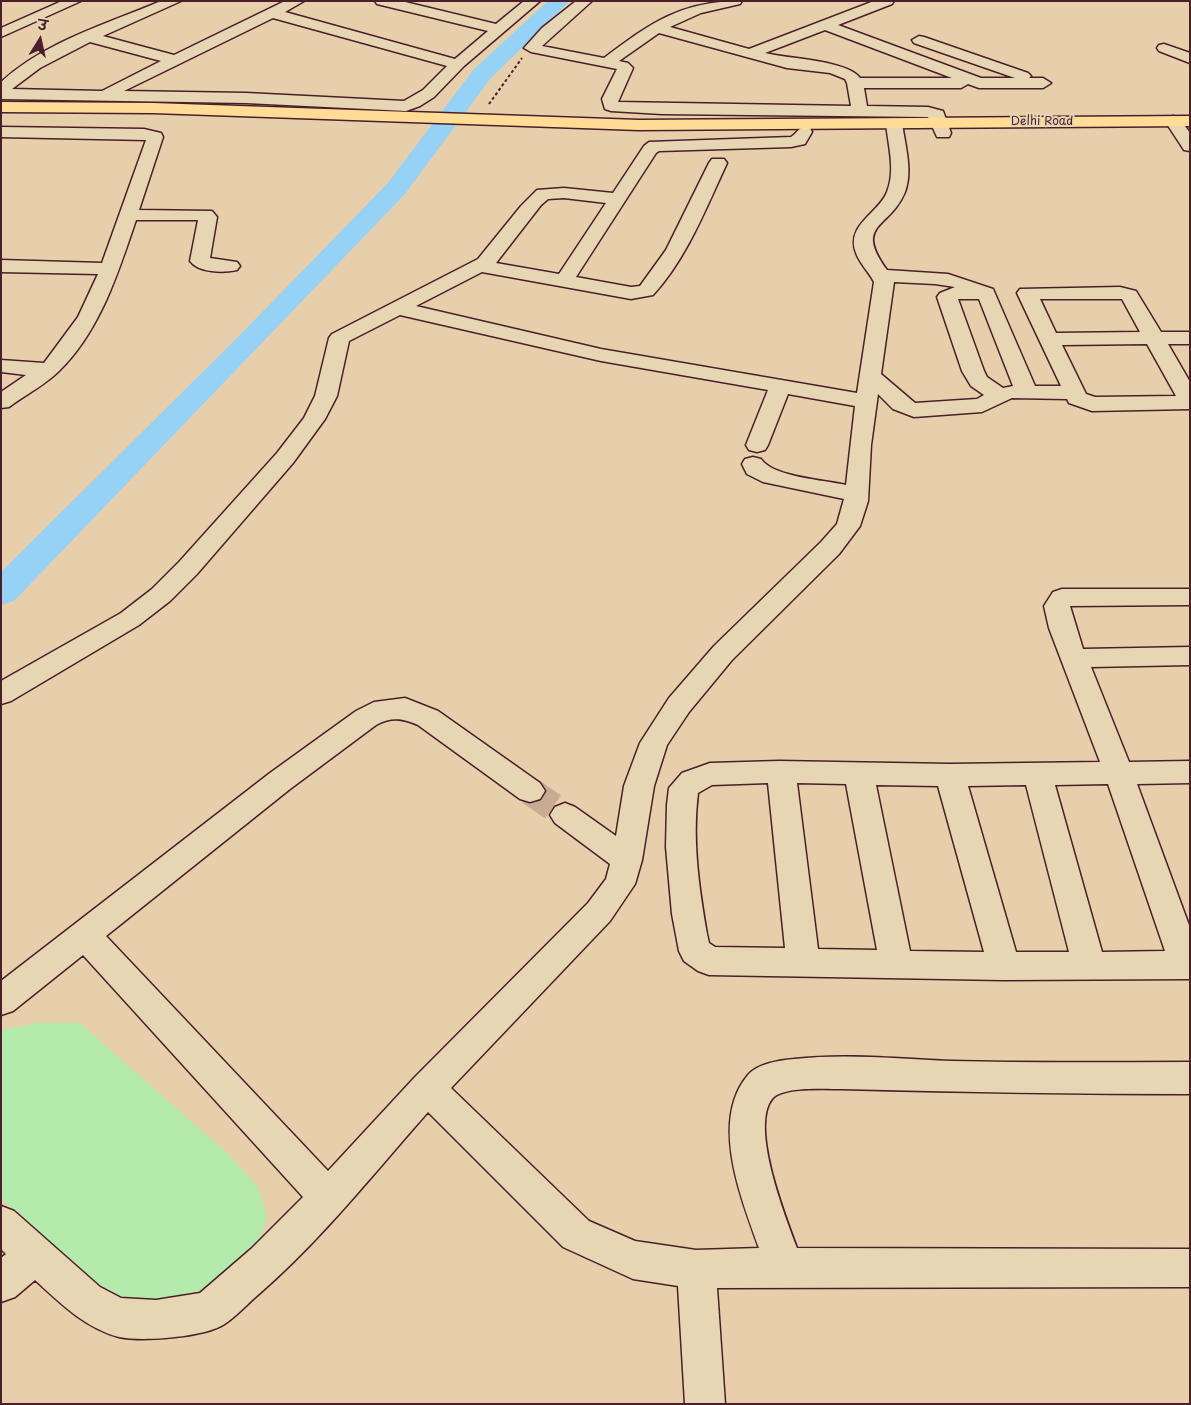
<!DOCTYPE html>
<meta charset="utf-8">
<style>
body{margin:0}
#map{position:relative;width:1191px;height:1405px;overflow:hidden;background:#e8cfac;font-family:"Playpen Sans","Playpen Sans Deva",sans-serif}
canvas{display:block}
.frame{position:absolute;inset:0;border:2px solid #4a1f2b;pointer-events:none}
.north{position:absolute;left:15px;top:15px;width:50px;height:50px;-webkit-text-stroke:4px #e7d6b3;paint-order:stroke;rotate:10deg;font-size:14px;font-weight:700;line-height:20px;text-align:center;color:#4a1f2b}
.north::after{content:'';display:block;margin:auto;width:18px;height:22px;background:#4a1f2b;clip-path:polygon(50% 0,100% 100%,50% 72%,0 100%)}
</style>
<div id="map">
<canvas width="1191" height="1405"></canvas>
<div class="frame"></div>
<div class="north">उ</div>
</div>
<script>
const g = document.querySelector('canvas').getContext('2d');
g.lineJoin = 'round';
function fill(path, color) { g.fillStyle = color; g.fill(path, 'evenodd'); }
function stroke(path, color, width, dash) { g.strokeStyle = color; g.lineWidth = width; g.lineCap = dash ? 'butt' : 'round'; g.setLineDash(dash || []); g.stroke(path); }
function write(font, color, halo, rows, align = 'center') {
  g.font = font + ' "Playpen Sans",sans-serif'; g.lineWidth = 4; g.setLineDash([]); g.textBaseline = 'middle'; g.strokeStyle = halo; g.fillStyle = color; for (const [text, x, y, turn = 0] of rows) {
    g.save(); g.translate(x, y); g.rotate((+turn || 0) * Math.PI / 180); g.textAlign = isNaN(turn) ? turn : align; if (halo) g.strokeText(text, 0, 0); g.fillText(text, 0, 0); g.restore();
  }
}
fill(new Path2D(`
 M 37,1023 L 80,1023 L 228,1154 L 258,1187 L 267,1216 L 257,1249 L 208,1301 L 145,1307 L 107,1292 L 1,1199 L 1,1030 Z`), '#b4eaac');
fill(new Path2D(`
 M 548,1 L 570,1 L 490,79 L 405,194 L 14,601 L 1,605 L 1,572 L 238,337 L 387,184 L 474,69 Z`), '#96d1f6');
stroke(new Path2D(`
 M 530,791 L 565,815`), '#c8ac92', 28, [28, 14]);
const minor = new Path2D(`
 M 62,1 L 81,1 L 1,37 L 1,28 Z
 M 161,1 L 181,1 L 103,36 L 174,55 L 285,1 L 304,1 L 285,12 L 455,59 L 488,31 L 377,4 L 375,1 L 401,1 L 496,24 L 524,1 L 540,1 L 464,66 L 434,97 L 420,106 L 406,111 L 246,103 L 1,99 L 1,82 C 46,41 107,24 161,1 ZM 273,18 L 447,66 L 423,90 L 404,101 L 246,93 L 124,91 ZM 90,42 L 161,61 L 102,91 L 12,89 L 40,68 Z
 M 576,1 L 592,1 L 542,46 L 604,58 C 651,23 680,1 742,1 L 740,4 L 701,13 L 670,27 L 749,49 L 874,1 L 894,1 L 892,4 L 838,25 L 981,78 L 1015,78 L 914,43 L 912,40 L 919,36 L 924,37 L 1028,73 L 1031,76 L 1029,78 L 1043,78 L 1051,83 L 1043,88 L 979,88 L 968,84 L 961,88 L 864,88 L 867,106 L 928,107 L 943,111 L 951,133 L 949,137 L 937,137 L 928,117 L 662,114 L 611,111 L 605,109 L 602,99 L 617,69 L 531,52 L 524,48 L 542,28 ZM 825,30 L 952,78 L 860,78 C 847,60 788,59 765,53 ZM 659,33 L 787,68 L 830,73 L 845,79 L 847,83 L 851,106 L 618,102 L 633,68 L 628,63 L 619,61 Z
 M 1164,44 L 1190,53 L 1190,63 L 1159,51 L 1157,48 L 1159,45 Z
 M 1173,116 L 1179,118 L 1190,133 L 1190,151 L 1184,150 L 1165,121 Z
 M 894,118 L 902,123 C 905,145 913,171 905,192 C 890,229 853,223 887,270 L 948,274 L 993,289 L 1035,386 L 1061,386 L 1017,293 L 1020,289 L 1120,287 L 1136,291 L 1161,332 L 1190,332 L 1190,344 L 1168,344 L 1190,382 L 1190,409 L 1092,411 L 1069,403 L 1067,399 L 1012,398 L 982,412 L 914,417 L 893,409 L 878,394 L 871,445 L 868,501 L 860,526 L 839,554 L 732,660 L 689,712 L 667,745 L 654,786 L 642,860 L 635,884 L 610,921 L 451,1088 L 589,1221 L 635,1241 L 696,1250 L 759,1248 C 742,1200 709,1121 748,1075 C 757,1064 780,1060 794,1059 C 846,1053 900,1059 952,1061 C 1031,1063 1110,1062 1190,1062 L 1190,1094 C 1074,1094 958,1092 842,1089 C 826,1089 782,1086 772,1099 C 750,1127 785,1216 797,1248 L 1190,1249 L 1190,1287 L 717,1288 L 725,1404 L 685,1404 L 678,1286 L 633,1279 L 563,1247 L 428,1112 C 374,1173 322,1239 260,1293 C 248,1303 236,1317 223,1325 C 203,1337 142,1342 119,1337 C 85,1328 60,1303 35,1280 L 15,1297 L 1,1302 L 1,1258 L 6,1254 L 1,1249 L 1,1206 L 14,1211 L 100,1287 L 121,1298 L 156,1300 L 200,1293 L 251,1249 L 303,1197 L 83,955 L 13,1011 L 1,1015 L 1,981 L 270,773 L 356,711 L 374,702 L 405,698 L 438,711 L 540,783 L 545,791 L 540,799 L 530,802 L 520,799 L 418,725 C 401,718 392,717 376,725 L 290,789 L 106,936 L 328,1171 L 415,1077 L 588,903 L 606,879 L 610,864 L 555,823 L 550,815 L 555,807 L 565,803 L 575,807 L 616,836 L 624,786 L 640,743 L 669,698 L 714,646 L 821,542 L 837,524 L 844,499 L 763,482 L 747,474 L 742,464 L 745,459 L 753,457 L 761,459 C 773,477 824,480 846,485 L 855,406 L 788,394 L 768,445 L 765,450 L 757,452 L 749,450 L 746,445 L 768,390 L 601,361 L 400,315 L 349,341 L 337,396 L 325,419 L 293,463 L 197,574 L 170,601 L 139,625 L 11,701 L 1,704 L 1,681 L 121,613 L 152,589 L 179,562 L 277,453 L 304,418 L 315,396 L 329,338 L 332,334 L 478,259 L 521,206 L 537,190 L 564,188 L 613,193 L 644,146 L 649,142 L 791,137 C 799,132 798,126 810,128 L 812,132 L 805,144 L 791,147 L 659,151 L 656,153 L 576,277 L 631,287 L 640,286 L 666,250 L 709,163 L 712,159 L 724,159 L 727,163 C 706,208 687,258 653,295 L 631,299 L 482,272 L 416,306 L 601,349 L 857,393 L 874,282 C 869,272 860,264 856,253 C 845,225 879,213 887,192 C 896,170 888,145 886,123 ZM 564,198 L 606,203 L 559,274 L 496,263 L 541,205 L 548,199 ZM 894,282 L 935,284 L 955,287 L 940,293 L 937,297 L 962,371 L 971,386 L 984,395 L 977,399 L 915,403 L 881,374 ZM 958,299 L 979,299 L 1013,386 L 1003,388 L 987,377 L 984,371 ZM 1040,299 L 1122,299 L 1140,332 L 1056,333 ZM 1147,344 L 1176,396 L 1095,397 L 1086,394 L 1062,345 Z
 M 1,127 L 144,129 L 161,133 L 163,137 L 139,210 L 212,211 L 217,217 L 210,258 L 237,262 L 240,266 L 237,270 C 223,273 199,273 190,261 L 198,220 L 136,220 C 118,273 100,331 59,371 C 45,385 25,395 9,407 L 1,408 L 1,392 L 26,375 L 1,372 L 1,360 L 44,363 L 78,317 L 98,274 L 1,272 L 1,260 L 102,263 L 146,140 L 1,137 Z
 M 1062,589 L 1190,589 L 1190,605 L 1070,606 L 1083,649 L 1190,647 L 1190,665 L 1091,667 L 1129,762 L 1190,761 L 1190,783 L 1137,784 L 1190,928 L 1190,979 L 1004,980 L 709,975 L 698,971 L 684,961 L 679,951 L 672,914 L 666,847 L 667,805 L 669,788 L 682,773 L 710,763 L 779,761 L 950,764 L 1100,762 L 1049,628 L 1044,606 L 1053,592 ZM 768,783 L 785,948 L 715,947 L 709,943 L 707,934 C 699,888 692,840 698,793 L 712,785 ZM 797,783 L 846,784 L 877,950 L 818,949 ZM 1108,784 L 1165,951 L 1102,952 L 1055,785 ZM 876,785 L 938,786 L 984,952 L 910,951 ZM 1026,785 L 1069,952 L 1016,952 L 968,786 Z`);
const major = new Path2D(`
 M 1,102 L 153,103 L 639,120 L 1190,116 L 1190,126 L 639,130 L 153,113 L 1,112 Z`);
stroke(minor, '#4a1f2b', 3);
stroke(major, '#4a1f2b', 3);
stroke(new Path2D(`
 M 489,104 L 522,58`), '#4a1f2b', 2, [3, 2.5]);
fill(minor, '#e7d6b3');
fill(major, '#ffdd96');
write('12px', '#4a1f2b', '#e7d6b3', [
 ["Delhi Road",1042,122]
]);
</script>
